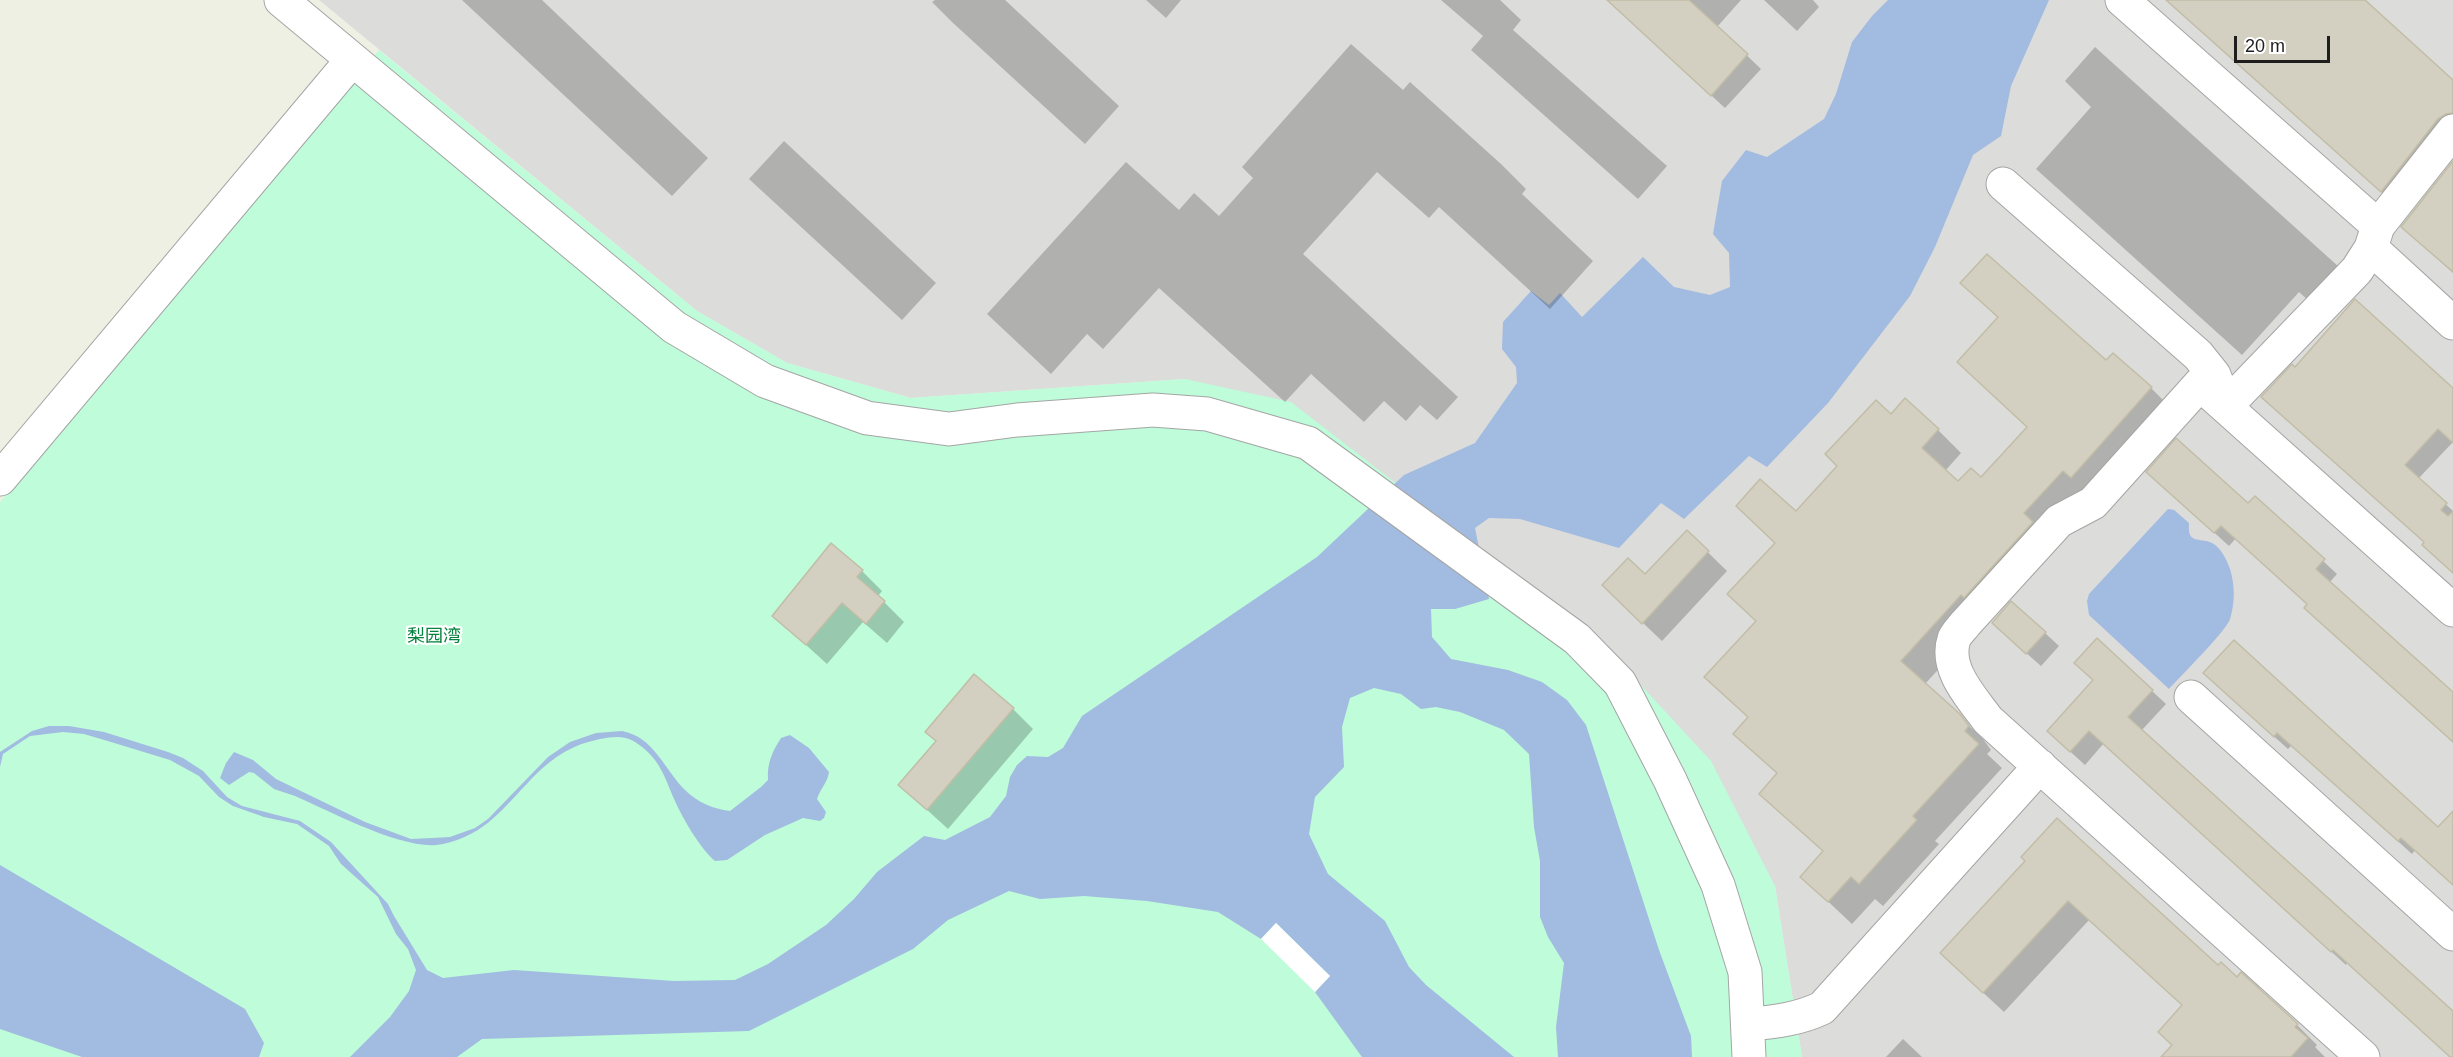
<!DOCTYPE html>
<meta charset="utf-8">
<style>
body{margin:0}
#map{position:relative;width:2453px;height:1057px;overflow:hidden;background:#eff0e4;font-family:Arial,sans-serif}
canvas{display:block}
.scale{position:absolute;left:2234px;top:36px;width:96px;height:27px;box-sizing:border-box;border:3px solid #1e1e1e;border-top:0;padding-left:8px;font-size:18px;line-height:21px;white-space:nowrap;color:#1e1e1e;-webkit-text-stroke:4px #fff;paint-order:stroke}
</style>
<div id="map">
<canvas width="2453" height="1057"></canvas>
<div class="scale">20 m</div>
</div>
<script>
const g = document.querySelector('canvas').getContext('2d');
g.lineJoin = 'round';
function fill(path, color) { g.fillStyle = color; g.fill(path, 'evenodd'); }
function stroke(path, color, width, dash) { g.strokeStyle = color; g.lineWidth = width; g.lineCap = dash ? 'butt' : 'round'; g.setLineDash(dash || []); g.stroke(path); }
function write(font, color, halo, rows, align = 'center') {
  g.font = font + ' Arial,"Noto Sans SC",sans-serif'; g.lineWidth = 4.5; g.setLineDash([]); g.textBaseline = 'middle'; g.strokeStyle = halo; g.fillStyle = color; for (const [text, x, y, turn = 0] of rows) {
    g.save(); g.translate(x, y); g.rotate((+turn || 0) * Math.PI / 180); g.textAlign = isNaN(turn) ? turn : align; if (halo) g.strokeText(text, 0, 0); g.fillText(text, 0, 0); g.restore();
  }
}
fill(new Path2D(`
 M 319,0 L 2453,0 L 2453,1057 L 1802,1057 L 1775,886 L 1185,379 L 911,398 L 787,363 L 697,311 Z`), '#dcdcdb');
fill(new Path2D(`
 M 379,50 L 697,311 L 787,363 L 911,398 L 1185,379 L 1291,402 L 1602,643 L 1711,761 L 1775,886 L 1802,1057 L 0,1057 L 0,502 Z`), '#befcda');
fill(new Path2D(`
 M 1888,0 L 2049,0 L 2011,86 L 2001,136 L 1973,155 L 1935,247 L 1910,296 L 1828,403 L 1767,467 L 1749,456 L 1684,519 L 1661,503 L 1619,548 L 1520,519 L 1489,518 L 1475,528 L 1489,599 L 1455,609 L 1431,609 L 1432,637 L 1451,659 L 1508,670 L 1542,682 L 1567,700 L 1586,725 L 1659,950 L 1691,1036 L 1692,1057 L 1558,1057 L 1556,1027 L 1564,963 L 1548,937 L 1540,917 L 1540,861 L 1534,827 L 1529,754 L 1504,730 L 1460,712 L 1436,707 L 1421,709 L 1401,694 L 1374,688 L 1350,698 L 1342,727 L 1344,767 L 1315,797 L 1309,834 L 1328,874 L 1385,921 L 1409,967 L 1426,985 L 1514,1057 L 1362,1057 L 1315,992 L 1330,976 L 1276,923 L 1261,939 L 1218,912 L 1147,901 L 1084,896 L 1040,899 L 1009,891 L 948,920 L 913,949 L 749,1031 L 482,1039 L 457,1057 L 350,1057 L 390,1017 L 409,991 L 416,970 L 408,949 L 396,934 L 378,897 L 341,864 L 329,846 L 297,824 L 264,817 L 233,806 L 219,797 L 199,776 L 170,760 L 111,742 L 84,734 L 63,732 L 30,736 L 3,754 L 0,767 L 0,752 L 32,731 L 49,726 L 69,726 L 104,732 L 168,752 L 183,758 L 203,771 L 227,797 L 242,806 L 300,821 L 331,842 L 388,904 L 394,916 L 427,970 L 443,978 L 514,970 L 674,981 L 735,980 L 768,964 L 826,925 L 854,899 L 877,872 L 924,836 L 945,840 L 990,817 L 1006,796 L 1010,777 L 1017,765 L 1027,756 L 1048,757 L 1063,748 L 1082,716 L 1317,557 L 1404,475 L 1475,443 L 1517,383 L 1516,367 L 1502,349 L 1503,322 L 1531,291 L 1549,305 L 1560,293 L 1582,317 L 1643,257 L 1674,287 L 1710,295 L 1730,287 L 1729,253 L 1713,234 L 1722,181 L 1746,150 L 1767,157 L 1824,119 L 1836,94 L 1852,42 L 1872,16 Z
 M 2168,509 L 2174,510 L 2189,523 C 2187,545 2199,537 2212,543 C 2221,547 2227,561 2230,569 C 2235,586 2235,602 2230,619 C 2227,630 2180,677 2169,689 L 2089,615 L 2087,601 L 2089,594 Z
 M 622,731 C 654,737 664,769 685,790 C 697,802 713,809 730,811 L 761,787 L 768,780 C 767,763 772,752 781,738 L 790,735 L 809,748 L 829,772 C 828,782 820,789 817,799 L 826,812 L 824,818 L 820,821 L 803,818 L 765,835 L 727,860 L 715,861 C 700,848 683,819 675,801 C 664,776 660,758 635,742 C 623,735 613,737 600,739 C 544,750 528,789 489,822 C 474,834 455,843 436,845 C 398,848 330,811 295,796 L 274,789 L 254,773 L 249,772 L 229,785 L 220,778 L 226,763 L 234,752 L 253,760 L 276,779 L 365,822 L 411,839 L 432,838 L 450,837 L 475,828 L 488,819 L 548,757 L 570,742 L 596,733 Z
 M 0,865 L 245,1009 L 264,1043 L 259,1057 L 82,1057 L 0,1029 Z`), '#a2bbe0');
fill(new Path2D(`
 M 1276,923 L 1330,976 L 1315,992 L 1261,939 Z`), '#fff');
fill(new Path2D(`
 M 462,0 L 542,0 L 708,158 L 672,196 Z
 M 935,0 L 1005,0 L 1119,106 L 1085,144 L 952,22 L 932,2 Z
 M 1146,0 L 1181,0 L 1166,18 Z
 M 1441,0 L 1500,0 L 1521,20 L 1513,30 L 1667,166 L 1638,199 L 1471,50 L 1483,36 Z
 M 1608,0 L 1741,0 L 1717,27 L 1761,69 L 1725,108 Z
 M 1764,0 L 1813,0 L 1819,7 L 1797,31 Z
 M 2167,0 L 2362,0 L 2453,82 L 2453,132 L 2395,204 Z
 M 1351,44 L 1403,90 L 1410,82 L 1501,164 L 1526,189 L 1522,194 L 1593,261 L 1550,309 L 1439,207 L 1429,218 L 1377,172 L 1303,254 L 1458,397 L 1437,420 L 1420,405 L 1406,421 L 1384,401 L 1364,422 L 1311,374 L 1285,402 L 1159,288 L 1103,349 L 1087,334 L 1051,374 L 987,314 L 1126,162 L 1179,210 L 1194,193 L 1219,216 L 1253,178 L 1242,167 Z
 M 2095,47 L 2339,267 L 2309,301 L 2299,292 L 2242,355 L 2036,169 L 2091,107 L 2065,81 Z
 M 784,141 L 936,283 L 902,320 L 749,179 Z
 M 2453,164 L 2453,273 L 2403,227 Z
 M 1962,283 L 2151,388 L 2174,411 L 1925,684 L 1983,739 L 1991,750 L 1987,754 L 2002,768 L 1935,841 L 1939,844 L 1883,906 L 1875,899 L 1852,924 L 1802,877 L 1824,852 L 1761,793 L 1778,774 L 1735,734 L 1749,718 L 1706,677 L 1757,622 L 1776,543 L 1796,514 L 1891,416 L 1938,430 L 1961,453 L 1945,471 L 1958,483 L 1981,479 L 2028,428 L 1959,362 L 1999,319 Z
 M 2295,369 L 2453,390 L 2453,442 L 2418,479 L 2453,511 L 2453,572 L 2426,543 Z
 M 2162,485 L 2249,505 L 2255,498 L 2337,574 L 2329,583 L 2453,694 L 2453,741 L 2236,538 L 2229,546 Z
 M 1687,532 L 1727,571 L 1662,641 L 1623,604 L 1645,576 Z
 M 862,571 L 882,591 L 878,596 L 904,622 L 887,643 L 863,622 L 827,664 L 774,616 Z
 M 2045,633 L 2059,646 L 2041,666 L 2007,636 Z
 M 2097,640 L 2166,704 L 2141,731 L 2453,1014 L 2453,1057 L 2347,963 L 2346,965 L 2104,743 L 2085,765 L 2063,745 L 2094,681 Z
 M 2219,687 L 2438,830 L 2453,813 L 2453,885 L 2415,850 L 2412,854 L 2292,745 L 2288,749 Z
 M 1013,709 L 1033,729 L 948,829 L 900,785 Z
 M 2027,861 L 2237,979 L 2297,1025 L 2317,1045 L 2315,1047 L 2325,1057 L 2176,1057 L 2173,1046 L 2184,1006 L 2089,920 L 2004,1012 L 1962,973 Z
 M 1903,1039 L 1922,1057 L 1886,1057 Z`), '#0003');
const building = new Path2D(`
 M 1607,0 L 1689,0 L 1748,54 L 1711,96 Z
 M 2166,0 L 2365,0 L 2453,80 L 2453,113 L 2446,114 L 2438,119 L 2381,192 Z
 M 2453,161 L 2453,272 L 2401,227 Z
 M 1987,254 L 2106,360 L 2113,353 L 2152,387 L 2071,478 L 2063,471 L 2024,513 L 2033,522 L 1964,598 L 1961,595 L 1901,661 L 1960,714 L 1969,726 L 1965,731 L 1979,744 L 1913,816 L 1917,820 L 1859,884 L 1851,877 L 1828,902 L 1800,877 L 1823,851 L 1759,794 L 1777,773 L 1733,734 L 1748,717 L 1704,677 L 1756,621 L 1727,594 L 1775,543 L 1736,506 L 1760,479 L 1796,511 L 1837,466 L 1825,454 L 1876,400 L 1891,414 L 1905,398 L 1939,429 L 1922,448 L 1958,481 L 1971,468 L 1981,477 L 2027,427 L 1957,362 L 1998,317 L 1960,283 Z
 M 2355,299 L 2453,388 L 2453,443 L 2438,429 L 2405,465 L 2447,503 L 2441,510 L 2448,516 L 2453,511 L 2453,573 L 2422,545 L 2424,542 L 2261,397 L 2292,364 L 2295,367 Z
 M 2176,438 L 2248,503 L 2255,496 L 2325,559 L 2316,569 L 2453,692 L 2453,742 L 2304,608 L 2307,604 L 2221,526 L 2214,533 L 2146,472 Z
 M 1687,530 L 1709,551 L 1642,624 L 1602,585 L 1628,558 L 1645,574 Z
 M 831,543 L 863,570 L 857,577 L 885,601 L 866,624 L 842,603 L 806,645 L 772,616 Z
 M 2011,601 L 2046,632 L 2026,654 L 1992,623 Z
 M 2097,638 L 2153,690 L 2128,717 L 2453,1011 L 2453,1057 L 2450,1057 L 2333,950 L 2331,952 L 2089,731 L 2070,752 L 2047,731 L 2093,680 L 2074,663 Z
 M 2234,640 L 2438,827 L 2453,811 L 2453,885 L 2401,838 L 2398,841 L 2277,733 L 2274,737 L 2203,673 Z
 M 974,674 L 1014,708 L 927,810 L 898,785 L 936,741 L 925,732 Z
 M 2057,818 L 2218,965 L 2221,962 L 2237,977 L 2241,972 L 2298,1024 L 2295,1027 L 2308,1038 L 2291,1057 L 2161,1057 L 2172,1045 L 2158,1032 L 2182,1005 L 2068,901 L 1983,993 L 1940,953 L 2025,861 L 2021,857 Z`);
fill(building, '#d3cfc1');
stroke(building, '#c2bda5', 1.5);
const minor = new Path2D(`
 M 281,0 L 674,327 L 765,381 L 867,418 L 949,429 L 1017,420 L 1153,410 L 1207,414 L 1308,443 L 1577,639 L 1620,683 L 1670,780 L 1718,885 L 1745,972 L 1749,1057
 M 2122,0 L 2378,226
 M 2003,184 L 2198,355 L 2214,375 L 2226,406 L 2357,270 L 2371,248 L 2378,226 L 2453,131
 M 2371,248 L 2453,323
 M 0,479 L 352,60
 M 2191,697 L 2453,934
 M 1749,1024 C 1775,1022 1799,1019 1822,1008 L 2040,766
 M 2363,1057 L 1988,720 C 1972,698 1944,669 1954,639 C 1956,634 1962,628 1965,624 L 2059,521 L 2093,503 L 2200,384 L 2453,610`);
stroke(minor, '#a5a5a5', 35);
stroke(minor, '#fff', 33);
write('18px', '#05833e', '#fff', [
 ["梨园湾",434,637]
]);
</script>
